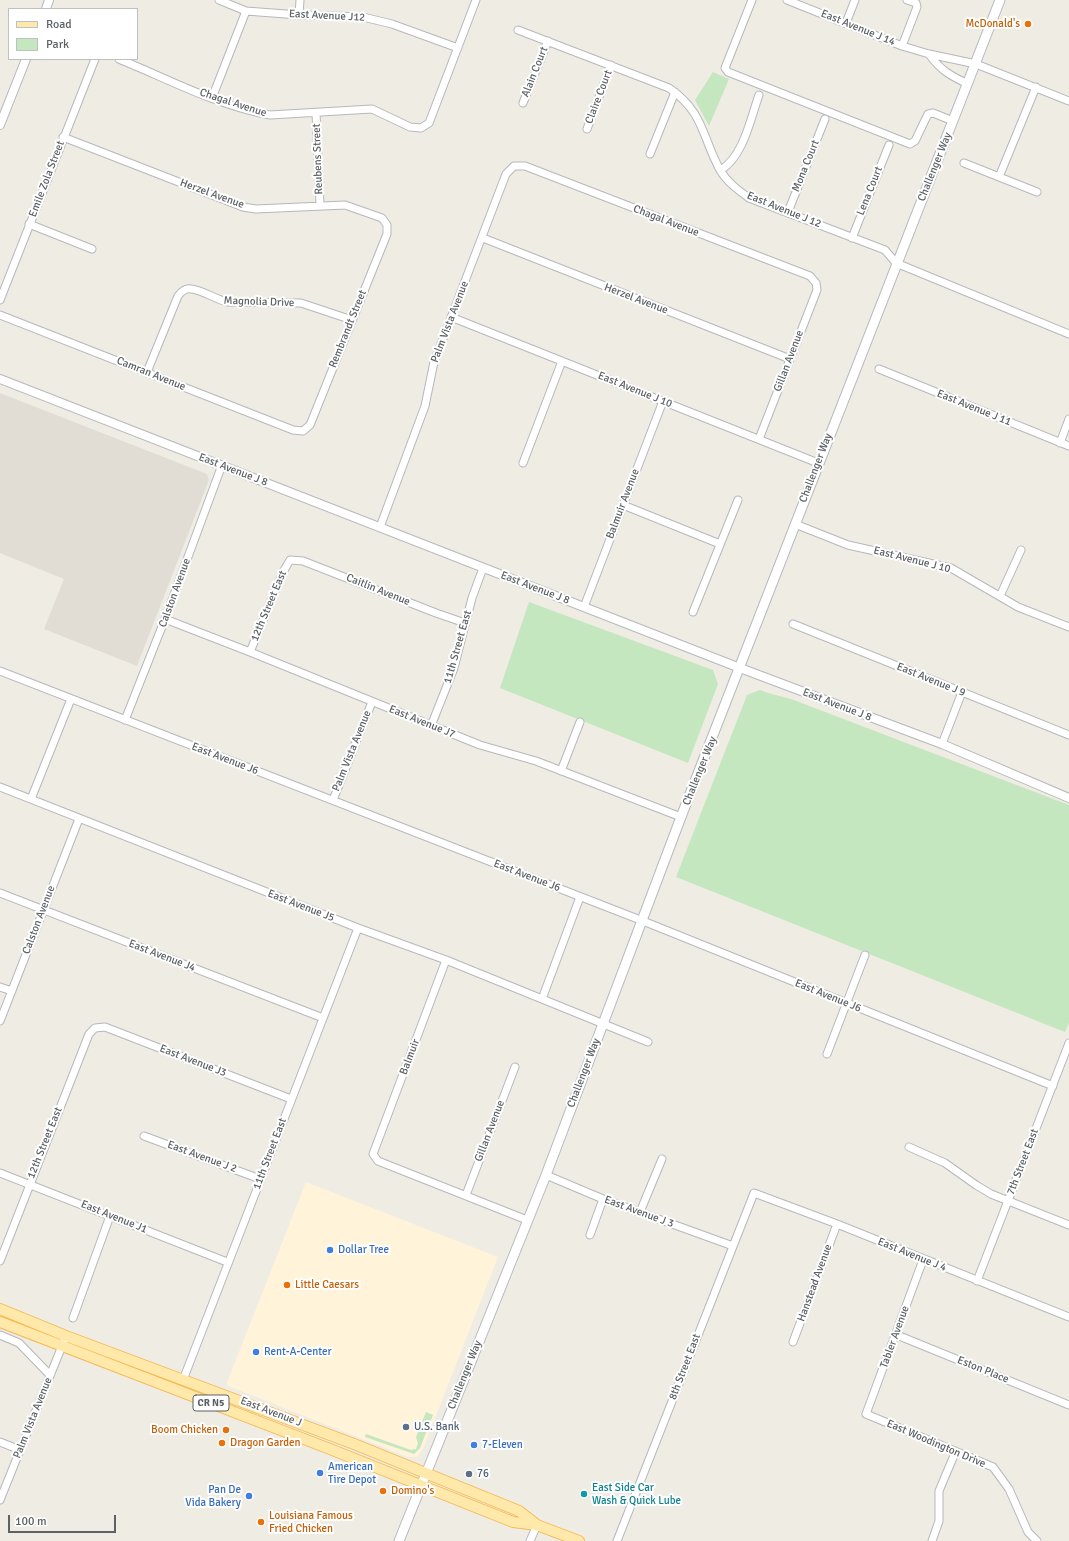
<!DOCTYPE html>
<style>
body{margin:0}
#map{position:relative;width:1069px;height:1541px;overflow:hidden;background:#efece4;font-family:Signika,sans-serif}
canvas{display:block}
.legend{position:absolute;left:8px;top:8px;width:130px;height:52px;box-sizing:border-box;background:#fff;border:1px solid #bec0c1;margin:0;padding:5px 7px;list-style:none;font-size:12px;color:#5c6165}
.legend li{display:flex;align-items:center;gap:8px;height:20px}
.legend b{width:20px;border:1px solid #bec0c1}
.scale{position:absolute;left:8px;top:1515px;width:108px;height:18px;box-sizing:border-box;border:2px solid #5c6165;border-top:0;padding-left:5px;font-size:12px;line-height:14px;white-space:nowrap;color:#5c6165;-webkit-text-stroke:3px #fff;paint-order:stroke}
</style>
<div id="map">
<canvas width="1069" height="1541"></canvas>
<ul class="legend">
<li><b style="height:5px;background:#ffe9aa"></b>Road</li>
<li><b style="height:11px;background:#c4e7c0"></b>Park</li>
</ul>
<div class="scale">100 m</div>
</div>
<script>
const g = document.querySelector('canvas').getContext('2d');
g.lineJoin = 'round';
function fill(path, color) { g.fillStyle = color; g.fill(path, 'evenodd'); }
function stroke(path, color, width, dash) { g.strokeStyle = color; g.lineWidth = width; g.lineCap = dash ? 'butt' : 'round'; g.setLineDash(dash || []); g.stroke(path); }
function write(font, color, halo, rows, align = 'center') {
  g.font = font + ' Signika,sans-serif'; g.lineWidth = 4; g.setLineDash([]); g.textBaseline = 'middle'; g.strokeStyle = halo; g.fillStyle = color; for (const [text, x, y, turn = 0] of rows) {
    g.save(); g.translate(x, y); g.rotate((+turn || 0) * Math.PI / 180); g.textAlign = isNaN(turn) ? turn : align; if (halo) g.strokeText(text, 0, 0); g.fillText(text, 0, 0); g.restore();
  }
}
fill(new Path2D(`
 M 306,1182 L 498,1257 L 423,1449 L 417,1457 L 408,1457 L 226,1385 Z`), '#fff3da');
fill(new Path2D(`
 M 0,393 L 207,474 L 209,480 L 137,666 L 44,629 L 64,579 L 0,553 Z`), '#e1ddd5');
fill(new Path2D(`
 M 713,72 L 729,79 L 709,126 L 695,100 Z
 M 529,602 L 713,670 L 718,684 L 688,763 L 500,688 Z
 M 760,690 L 768,693 L 791,699 L 1069,805 L 1069,1023 L 1065,1032 L 676,877 L 747,695 Z
 M 426,1412 L 433,1415 L 420,1448 L 414,1454 L 365,1437 L 366,1434 L 411,1450 L 416,1449 L 418,1443 L 416,1437 Z`), '#c4e7c0');
const minor = new Path2D(`
 M 219,0 L 246,11 L 299,15 L 363,17 L 392,24 L 458,48
 M 752,0 L 725,68 L 728,72 L 910,144 L 915,141 L 928,114 L 933,113 L 953,121
 M 787,0 L 902,46 L 929,54 L 976,64 L 1069,101
 M 299,15 L 300,0
 M 846,23 L 855,0
 M 518,30 L 669,88 C 704,112 702,137 720,170 C 727,182 738,190 749,198 L 885,250 L 896,263 L 1069,334
 M 902,46 L 917,7 L 916,3 L 907,0
 M 929,54 C 940,70 951,76 968,84
 M 119,59 C 168,79 218,106 270,115 L 372,109 L 410,127 L 421,128 L 429,123 L 476,0
 M 212,98 L 246,11
 M 523,103 L 548,41
 M 316,113 L 320,205
 M 587,129 L 611,65
 M 650,154 L 675,92
 M 964,163 L 1037,192
 M 721,170 C 744,155 750,120 759,95
 M 999,177 L 1036,87
 M 788,212 L 825,119
 M 29,224 L 92,249
 M 483,238 L 790,359
 M 852,238 L 889,145
 M 0,300 L 95,59
 M 0,315 L 293,430 L 303,431 L 310,425 L 387,234 L 387,225 L 382,218 L 345,205 L 256,209 L 243,207 L 63,137
 M 451,317 L 818,463
 M 879,369 L 1069,446
 M 147,372 L 178,296 C 181,292 185,288 191,289 C 202,290 215,299 227,302 L 301,303 L 352,320
 M 1060,443 L 1069,419
 M 523,463 L 562,361
 M 623,505 L 720,544
 M 795,524 L 848,545 L 951,568 L 1018,607 L 1069,627
 M 380,527 L 425,406 L 434,362 L 506,174 L 514,166 L 525,166 L 810,276 L 816,283 L 817,290 L 759,439
 M 1000,596 L 1021,550
 M 584,607 L 663,401
 M 693,612 L 738,500
 M 165,619 L 250,652 L 480,745 L 536,761 L 681,817
 M 793,624 L 1069,735
 M 250,652 L 283,572 L 290,560 L 303,561 L 436,613 L 465,623
 M 0,671 L 643,921 L 1053,1086
 M 125,720 L 165,619 L 222,465
 M 431,726 L 454,668 L 472,598 L 483,568
 M 942,744 L 962,692
 M 561,771 L 580,722
 M 0,787 L 358,928 L 446,960 L 648,1042
 M 31,799 L 71,699
 M 333,800 L 372,702
 M 0,893 L 323,1018
 M 446,960 L 373,1154 L 378,1161 L 527,1220
 M 0,987 L 12,991
 M 542,999 L 580,897
 M 0,1021 L 79,819
 M 827,1054 L 865,955
 M 144,1136 L 260,1179
 M 909,1147 L 945,1163 L 976,1185 L 991,1194 L 1069,1225
 M 0,1173 L 227,1262
 M 546,1175 L 603,1199 L 733,1246
 M 466,1195 L 515,1067
 M 640,1212 L 662,1159
 M 590,1235 L 603,1199
 M 923,1260 L 866,1414 L 993,1467 L 1009,1489 L 1028,1532 L 1037,1541
 M 0,1261 L 89,1034 L 95,1028 L 105,1027 L 291,1099
 M 977,1281 L 1069,1043
 M 73,1318 L 110,1216
 M 0,1335 L 19,1343 L 50,1375
 M 897,1335 L 1069,1405
 M 793,1342 L 837,1224
 M 183,1380 L 358,928
 M 0,1442 L 20,1450
 M 0,1500 L 66,1336
 M 530,1541 L 537,1525
 M 617,1541 L 754,1193 L 837,1224 L 1069,1317
 M 932,1541 L 939,1521 L 939,1491 L 955,1453`);
const tertiary = new Path2D(`
 M 46,9 L 49,0
 M 0,125 L 26,59
 M 0,379 L 740,668 L 942,744 L 1069,798`);
const secondary = new Path2D(`
 M 399,1541 L 546,1175 L 681,817 L 1000,0`);
const primary = new Path2D(`
 M 0,1309 L 66,1336 L 354,1444 L 519,1511 L 537,1525
 M 0,1322 L 330,1449 L 513,1522 L 537,1525 L 579,1541`);
stroke(minor, '#b5b8bc', 9);
stroke(tertiary, '#b5b8bc', 10);
stroke(secondary, '#b6babf', 11);
stroke(primary, '#f5ba57', 12);
stroke(minor, '#fff', 7);
stroke(tertiary, '#fff', 8);
stroke(secondary, '#fff', 9);
stroke(primary, '#ffe9aa', 10);
for (const [x, y, r, color] of [
 [1028,24,4,"#e8710a"],
 [330,1250,4,"#3f7fe0"],
 [287,1285,4,"#e8710a"],
 [256,1352,4,"#3f7fe0"],
 [406,1427,4,"#5c6f8a"],
 [226,1430,4,"#e8710a"],
 [222,1443,4,"#e8710a"],
 [474,1445,4,"#3f7fe0"],
 [320,1473,4,"#3f7fe0"],
 [469,1474,4,"#5c6f8a"],
 [383,1491,4,"#e8710a"],
 [584,1494,4,"#0f9aa8"],
 [249,1496,4,"#3f7fe0"],
 [261,1522,4,"#e8710a"]
]) { const dot = new Path2D(); dot.arc(x, y, r, 0, 2 * Math.PI); g.fillStyle = color; g.fill(dot); stroke(dot, '#fff', 1.5); }
for (const [x, y, w] of [
 [211,1403,36]
]) { const box = new Path2D(); box.roundRect(x - w / 2, y - 8, w, 16, 3); g.fillStyle = '#fff'; g.fill(box); stroke(box, '#5c6165', 1); }
write('bold 10px', '#5c6165', null, [
 ["CR N5",211,1403]
]);
write('11px', '#5c6165', '#fff', [
 ["East Avenue J12",327,16,3],
 ["East Avenue J 14",858,28,22],
 ["Alain Court",535,72,-68],
 ["Claire Court",599,97,-69],
 ["Chagal Avenue",233,103,18],
 ["Reubens Street",318,159,-92],
 ["Mona Court",806,166,-68],
 ["Challenger Way",935,167,-68],
 ["Emile Zola Street",47,179,-69],
 ["Lena Court",870,191,-68],
 ["Herzel Avenue",212,194,20],
 ["East Avenue J 12",784,210,22],
 ["Chagal Avenue",666,221,21],
 ["Herzel Avenue",636,299,21],
 ["Magnolia Drive",259,302,2],
 ["Palm Vista Avenue",450,322,-69],
 ["Rembrandt Street",348,329,-68],
 ["Gillan Avenue",789,361,-69],
 ["Camran Avenue",151,374,22],
 ["East Avenue J 10",635,390,22],
 ["East Avenue J 11",974,408,22],
 ["Challenger Way",816,468,-69],
 ["East Avenue J 8",233,470,21],
 ["Balmuir Avenue",623,504,-69],
 ["East Avenue J 10",912,560,14],
 ["East Avenue J 8",535,588,21],
 ["Caitlin Avenue",378,590,22],
 ["Calston Avenue",175,593,-70],
 ["12th Street East",269,606,-67],
 ["11th Street East",458,647,-74],
 ["East Avenue J 9",931,680,22],
 ["East Avenue J 8",837,705,21],
 ["East Avenue J7",422,722,22],
 ["Palm Vista Avenue",352,751,-68],
 ["East Avenue J6",225,759,21],
 ["Challenger Way",700,771,-68],
 ["East Avenue J6",527,876,21],
 ["East Avenue J5",301,906,21],
 ["Calston Avenue",39,920,-69],
 ["East Avenue J4",162,956,21],
 ["East Avenue J6",828,996,22],
 ["Balmuir",410,1057,-69],
 ["East Avenue J3",193,1061,21],
 ["Challenger Way",584,1073,-69],
 ["Gillan Avenue",490,1131,-69],
 ["12th Street East",45,1143,-68],
 ["11th Street East",270,1154,-69],
 ["East Avenue J 2",202,1157,20],
 ["7th Street East",1023,1162,-69],
 ["East Avenue J 3",639,1212,20],
 ["East Avenue J1",114,1217,22],
 ["East Avenue J 4",912,1255,22],
 ["Hanstead Avenue",815,1283,-70],
 ["Tabler Avenue",895,1337,-70],
 ["8th Street East",685,1367,-69],
 ["Eston Place",983,1370,22],
 ["Challenger Way",465,1375,-68],
 ["East Avenue J",271,1412,21],
 ["Palm Vista Avenue",33,1418,-68],
 ["East Woodington Drive",936,1444,23]
]);
write('11px', '#c56008', '#fff', [
 ["McDonald's",1020,24,"right"],
 ["Little Caesars",295,1285],
 ["Boom Chicken",218,1430,"right"],
 ["Dragon Garden",230,1443],
 ["Domino's",391,1491],
 ["Louisiana Famous",269,1516],
 ["Fried Chicken",269,1529]
], 'left');
write('11px', '#366cbe', '#fff', [
 ["Dollar Tree",338,1250],
 ["Rent-A-Center",264,1352],
 ["7-Eleven",482,1445],
 ["American",328,1467],
 ["Tire Depot",328,1480],
 ["Pan De",241,1490,"right"],
 ["Vida Bakery",241,1503,"right"]
], 'left');
write('11px', '#4e5e75', '#fff', [
 ["U.S. Bank",414,1427],
 ["76",477,1474]
], 'left');
write('11px', '#0d838f', '#fff', [
 ["East Side Car",592,1488],
 ["Wash & Quick Lube",592,1501]
], 'left');
</script>
